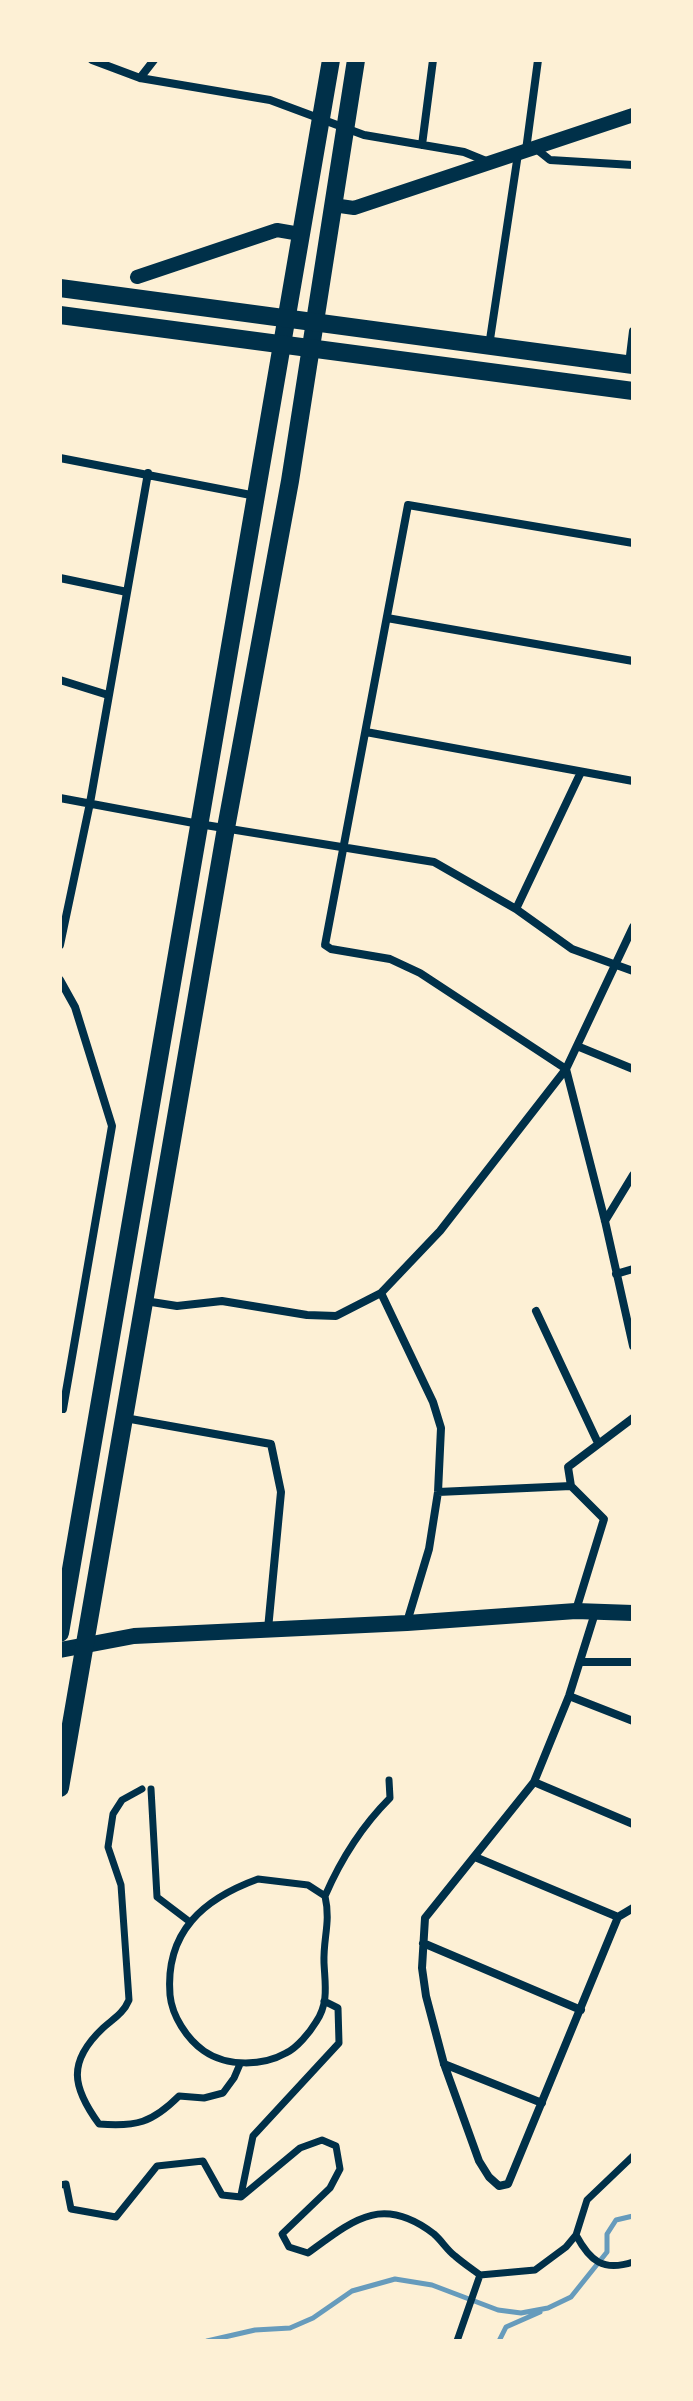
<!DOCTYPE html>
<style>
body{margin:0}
#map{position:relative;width:693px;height:2401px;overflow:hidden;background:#fdf0d5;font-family:"Fira Sans Condensed",sans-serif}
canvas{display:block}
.frame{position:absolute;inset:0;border:62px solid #fdf0d5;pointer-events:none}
</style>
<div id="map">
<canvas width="693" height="2401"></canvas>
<div class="frame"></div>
</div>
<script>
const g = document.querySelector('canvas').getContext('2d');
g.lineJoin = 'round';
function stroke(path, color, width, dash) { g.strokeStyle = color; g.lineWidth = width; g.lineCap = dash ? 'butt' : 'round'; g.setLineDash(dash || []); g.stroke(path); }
stroke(new Path2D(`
 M 207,2341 L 255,2330 L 290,2328 L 313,2318 L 352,2291 L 395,2279 L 432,2285 L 498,2310 L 521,2313 L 548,2308 L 571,2297 L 607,2252 L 607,2234 L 616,2220 L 633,2216
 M 499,2341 L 506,2327 L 540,2312`), '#669bbc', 5);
stroke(new Path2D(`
 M 142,1789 L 122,1800 L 113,1814 L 108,1847 L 121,1885 L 129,2000 C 123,2014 114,2018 103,2028 C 67,2062 72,2087 99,2124 C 136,2127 152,2123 179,2096 L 204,2098 L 223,2093 L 234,2078 L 240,2064
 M 151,1789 L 157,1897 L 190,1922
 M 258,1879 L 308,1885 L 325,1896 C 331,1922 323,1938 324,1963 C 325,1984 329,2003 316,2022 C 310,2032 297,2048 286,2053 C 263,2066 227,2067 204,2051 C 187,2039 172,2016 170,1995 C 165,1932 203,1899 258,1879 Z
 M 325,1896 C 341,1859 361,1827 390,1798 L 389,1780
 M 633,2156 L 587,2200 L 576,2235 C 590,2261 603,2272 633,2262
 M 60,2185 L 66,2184 L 71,2209 L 116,2217 L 157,2166 L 203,2161 L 222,2195 L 241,2197 L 300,2148 L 322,2140 L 336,2146 L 340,2169 L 330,2188 L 282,2234 L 289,2247 L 308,2253 C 353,2220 382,2194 434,2234 C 442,2241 447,2250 455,2256 C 463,2263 472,2269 480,2275 L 535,2270 L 566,2247 L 576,2235
 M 241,2195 L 253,2136 L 339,2043 L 338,2008 L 324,2001
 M 457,2341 L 480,2275`), '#003049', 7);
stroke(new Path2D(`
 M 92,60 L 140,78 L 270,100 L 364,135 L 464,152 L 491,163
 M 140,78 L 154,60
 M 422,145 L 433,60
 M 535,148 L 550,160 L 633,165
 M 526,150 L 538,60
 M 489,346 L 518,154
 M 629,364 L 633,331
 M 60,458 L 256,496
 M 633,543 L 408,505 L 325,945 L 331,949 L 390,959 L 420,973 L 566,1069 L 605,1221 L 633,1346
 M 60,578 L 127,592
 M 387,618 L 633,661
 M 60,680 L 108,695
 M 366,732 L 633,781
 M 60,798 L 199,824 L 434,862 L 516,909 L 572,949 L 633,971
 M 516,909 L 581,772
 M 60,945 L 90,803 L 148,473
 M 60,980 L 75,1007 L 112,1126 L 63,1409 L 60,1408
 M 577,1046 L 633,1069
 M 605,1221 L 633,1175
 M 616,1274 L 633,1269
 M 381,1293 L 433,1402 L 441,1428 L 438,1492 L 429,1549 L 407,1622
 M 145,1301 L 177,1306 L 222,1301 L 307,1315 L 336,1316 L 381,1293 L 440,1231 L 566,1069 L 633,927
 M 536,1311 L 598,1443
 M 125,1418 L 271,1444 L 281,1492 L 268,1629
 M 571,1486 L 568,1467 L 633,1418
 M 438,1492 L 571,1486 L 604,1519 L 576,1610
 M 595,1613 L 569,1696 L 534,1782 L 425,1918 L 422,1968 L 426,1996 L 444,2064 L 479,2161 L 489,2177 L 499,2186 L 508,2184 L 618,1917 L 633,1908
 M 581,1662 L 633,1662
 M 569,1696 L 633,1721
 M 534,1782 L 633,1824
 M 475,1857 L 618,1917
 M 423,1943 L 581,2010
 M 444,2064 L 542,2103`), '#003049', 8);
stroke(new Path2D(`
 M 333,205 L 354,208 L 633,115
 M 137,277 L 277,230 L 300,234`), '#003049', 14);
stroke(new Path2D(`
 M 60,1650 L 134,1636 L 407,1623 L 576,1611 L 633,1613`), '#003049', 16);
stroke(new Path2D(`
 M 60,1633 L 331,60
 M 60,1788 L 226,828 L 290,481 L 356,60`), '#003049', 18);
stroke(new Path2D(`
 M 60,288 L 633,365
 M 60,315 L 633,391`), '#003049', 18);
</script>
